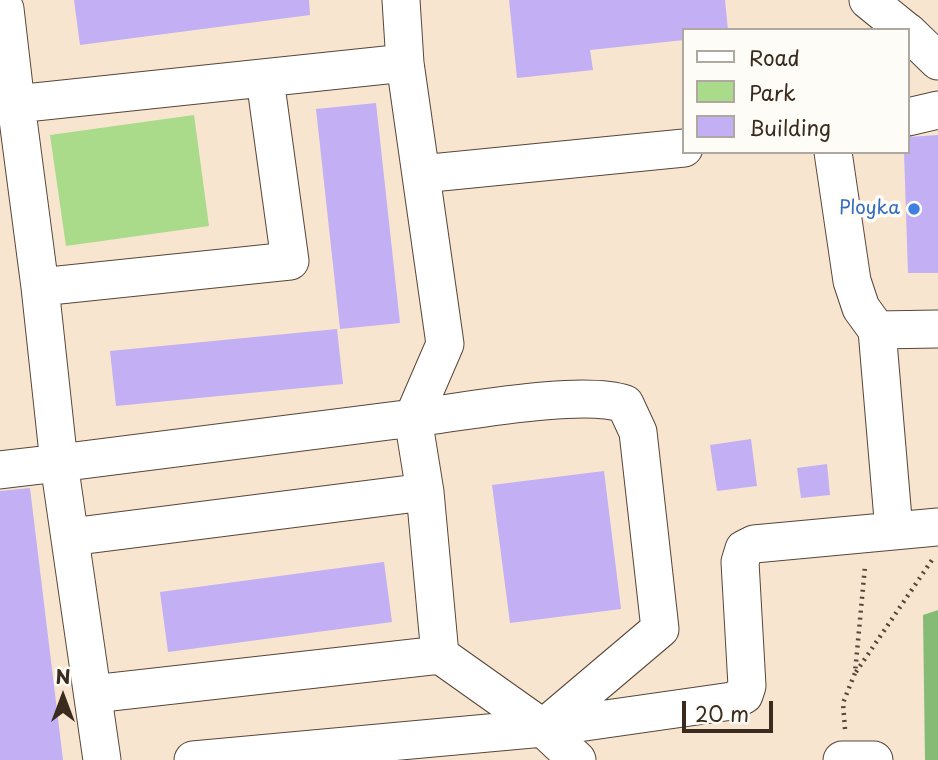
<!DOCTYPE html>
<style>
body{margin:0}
#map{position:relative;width:938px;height:760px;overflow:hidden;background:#f7e5d0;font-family:"Playpen Sans",sans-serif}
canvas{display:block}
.legend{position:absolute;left:682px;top:28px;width:228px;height:126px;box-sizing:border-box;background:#fdfcf7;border:2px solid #afa8a0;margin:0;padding:9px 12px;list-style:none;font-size:21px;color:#3b2a1e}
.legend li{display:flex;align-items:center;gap:14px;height:35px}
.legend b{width:35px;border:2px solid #afa8a0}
.north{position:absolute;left:28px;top:662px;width:70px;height:70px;-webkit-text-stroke:5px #fdfcf7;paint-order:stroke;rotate:0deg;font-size:19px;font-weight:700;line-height:28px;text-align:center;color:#3b2a1e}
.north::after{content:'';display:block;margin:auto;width:24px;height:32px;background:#3b2a1e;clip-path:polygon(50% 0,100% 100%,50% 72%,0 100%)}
.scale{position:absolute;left:682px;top:701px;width:91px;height:32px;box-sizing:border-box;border:4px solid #3b2a1e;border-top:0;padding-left:9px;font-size:21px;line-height:24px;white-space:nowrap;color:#3b2a1e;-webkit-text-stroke:5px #fdfcf7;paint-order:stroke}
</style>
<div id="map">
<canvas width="938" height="760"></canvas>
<ul class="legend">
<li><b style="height:9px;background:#fff"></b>Road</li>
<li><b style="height:19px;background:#a9db8a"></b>Park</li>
<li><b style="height:19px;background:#c2aff4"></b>Building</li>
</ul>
<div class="north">N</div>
<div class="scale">20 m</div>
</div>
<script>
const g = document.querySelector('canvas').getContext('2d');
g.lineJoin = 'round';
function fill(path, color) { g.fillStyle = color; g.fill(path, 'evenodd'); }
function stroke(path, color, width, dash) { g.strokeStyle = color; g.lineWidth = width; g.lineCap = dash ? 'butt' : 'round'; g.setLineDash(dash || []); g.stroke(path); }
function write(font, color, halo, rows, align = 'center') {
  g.font = font + ' "Playpen Sans",sans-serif'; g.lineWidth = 7; g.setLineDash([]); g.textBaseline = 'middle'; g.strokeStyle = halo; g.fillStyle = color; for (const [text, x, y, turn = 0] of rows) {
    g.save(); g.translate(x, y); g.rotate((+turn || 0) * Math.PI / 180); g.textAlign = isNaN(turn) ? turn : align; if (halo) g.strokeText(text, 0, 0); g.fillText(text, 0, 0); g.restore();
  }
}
fill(new Path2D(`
 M 194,115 L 209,226 L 66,246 L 50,135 Z`), '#a9db8a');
fill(new Path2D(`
 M 938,610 L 938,760 L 925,760 L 923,615 Z`), '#86bb76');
fill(new Path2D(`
 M 74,0 L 309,0 L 310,15 L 80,45 Z
 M 509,0 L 725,0 L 728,30 L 684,30 L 684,40 L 590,50 L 593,70 L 517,78 Z
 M 376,103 L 400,323 L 340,329 L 316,109 Z
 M 938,135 L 938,273 L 908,273 L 904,152 L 908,152 L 908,137 Z
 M 337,329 L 343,384 L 116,406 L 110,351 Z
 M 751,439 L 757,486 L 717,491 L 710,445 Z
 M 827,464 L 830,495 L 801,498 L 797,468 Z
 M 604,471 L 621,609 L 510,623 L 492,485 Z
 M 30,488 L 63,760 L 0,760 L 0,491 Z
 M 384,562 L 392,622 L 168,652 L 160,592 Z`), '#c2aff4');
const minor = new Path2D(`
 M 401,0 L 405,63 L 445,344 L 413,418 C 463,412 582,389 625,404 L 638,432 L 660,629 L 543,728
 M 868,0 L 905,30
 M 0,10 L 5,9 L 16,104 L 405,63
 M 908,32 L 938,61
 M 16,104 L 40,287
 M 908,117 L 938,110
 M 833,152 L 852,281 L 861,308 L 877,330 L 938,329
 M 421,174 L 684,148
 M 877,330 L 894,531
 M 0,470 L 59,463 L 102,760
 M 70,537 L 425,492
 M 440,655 L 543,728 L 732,701 L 744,695 L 747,686 L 740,562 L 744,549 L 754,544 L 938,527
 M 93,694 L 440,655 L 425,492 L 413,418 L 59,463 L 40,287 L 290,261 L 265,79
 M 193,760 L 543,728 L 577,760
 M 842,760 L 874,760`);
stroke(minor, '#574639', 39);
stroke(new Path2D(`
 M 856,672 L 932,560
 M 845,729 L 843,703 L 855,673 L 865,566`), '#574639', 4.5, [2, 5]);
stroke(minor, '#fff', 37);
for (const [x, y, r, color] of [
 [914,209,7,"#3f7fe0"]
]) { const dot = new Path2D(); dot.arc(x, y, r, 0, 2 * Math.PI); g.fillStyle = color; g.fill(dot); stroke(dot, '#fdfcf7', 2.5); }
write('19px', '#366cbe', '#fdfcf7', [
 ["Ployka",900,209]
], 'right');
</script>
